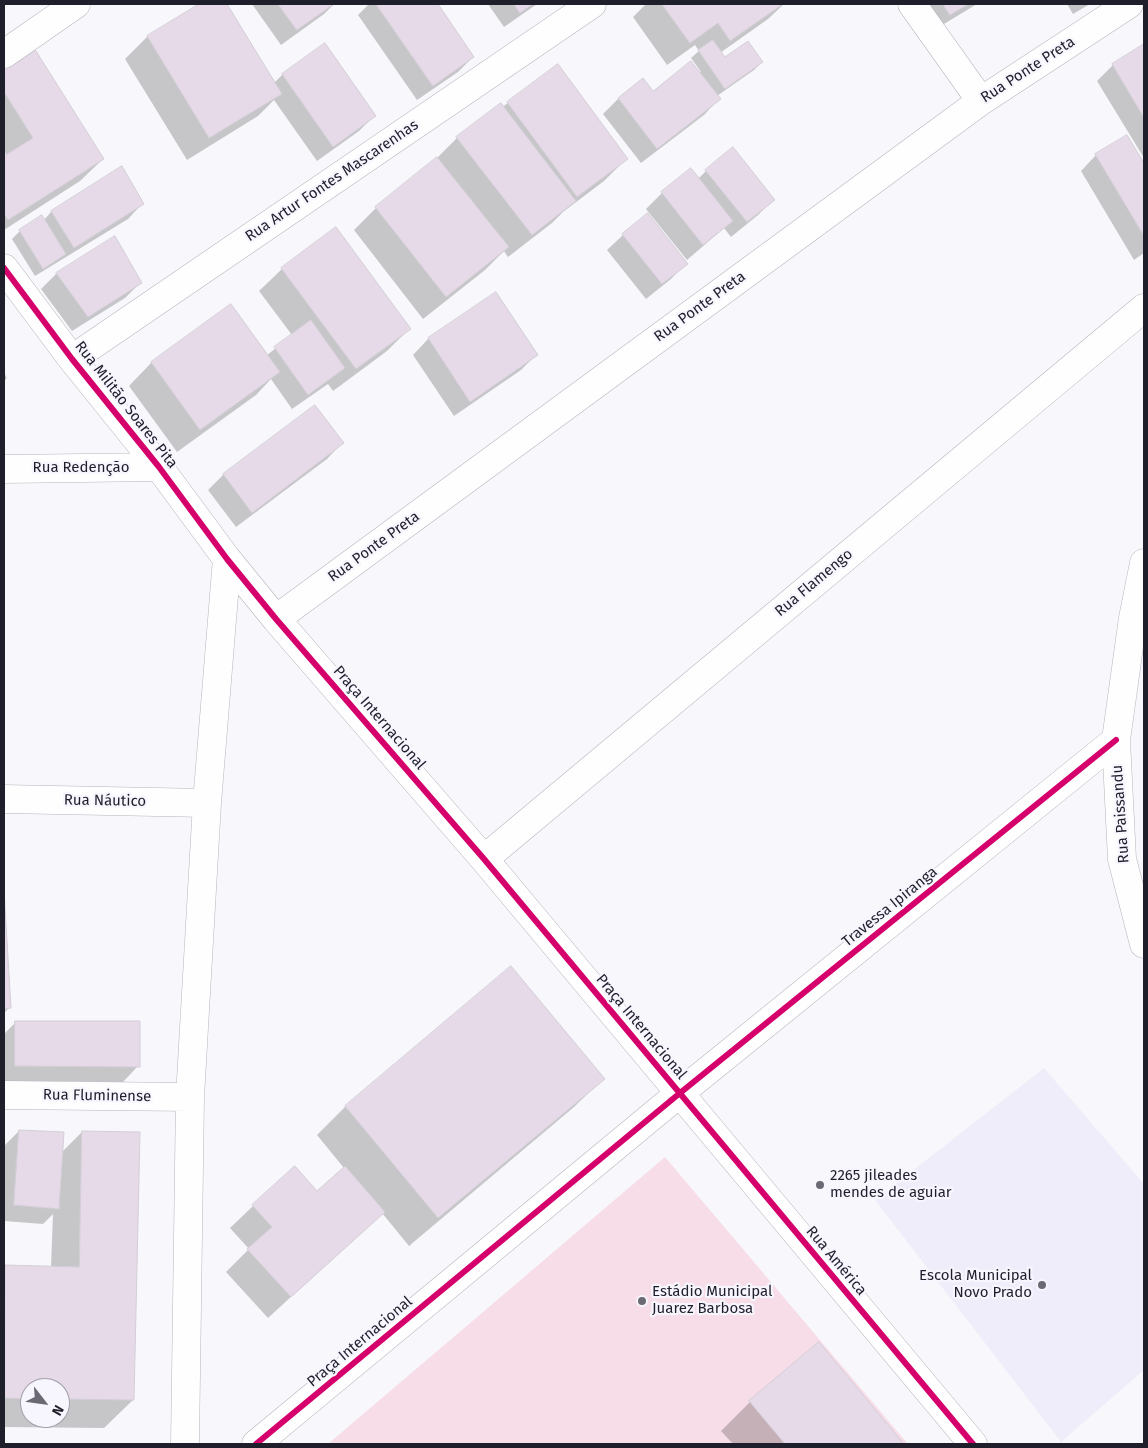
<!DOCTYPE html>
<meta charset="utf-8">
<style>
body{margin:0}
#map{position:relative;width:1148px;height:1448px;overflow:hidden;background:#f8f8fc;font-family:"Fira Sans",sans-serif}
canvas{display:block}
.frame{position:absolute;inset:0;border:5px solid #1f1e2b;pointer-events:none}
.north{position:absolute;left:20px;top:1378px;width:50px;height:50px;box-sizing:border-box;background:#f7f6fe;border:1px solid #a1a0aa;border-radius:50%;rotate:120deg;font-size:14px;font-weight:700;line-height:20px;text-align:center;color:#1f1e2b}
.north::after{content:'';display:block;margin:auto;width:18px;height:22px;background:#6b6a74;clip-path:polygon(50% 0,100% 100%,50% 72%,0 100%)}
</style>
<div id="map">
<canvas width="1148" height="1448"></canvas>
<div class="frame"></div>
<div class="north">N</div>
</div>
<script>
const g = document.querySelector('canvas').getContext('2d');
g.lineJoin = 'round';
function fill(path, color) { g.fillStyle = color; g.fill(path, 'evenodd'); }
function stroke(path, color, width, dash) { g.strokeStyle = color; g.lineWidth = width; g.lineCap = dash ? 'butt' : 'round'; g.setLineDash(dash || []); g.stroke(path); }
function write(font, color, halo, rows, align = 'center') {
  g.font = font + ' "Fira Sans",sans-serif'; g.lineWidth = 4.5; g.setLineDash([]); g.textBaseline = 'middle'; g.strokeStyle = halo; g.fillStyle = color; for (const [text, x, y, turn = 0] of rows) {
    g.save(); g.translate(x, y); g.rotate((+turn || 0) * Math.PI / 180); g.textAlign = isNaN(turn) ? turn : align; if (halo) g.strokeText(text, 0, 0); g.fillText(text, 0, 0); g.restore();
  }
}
fill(new Path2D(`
 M 1044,1068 L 1144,1184 L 1144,1370 L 1061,1442 L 875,1200 Z`), '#eeedf9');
fill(new Path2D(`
 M 665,1157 L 908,1444 L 328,1444 Z`), '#f7dde7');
fill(new Path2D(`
 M 201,4 L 225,4 L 274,83 L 282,75 L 325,45 L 374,116 L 359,131 L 317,161 L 274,100 L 258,116 L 187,160 L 125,59 L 147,37 Z
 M 252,4 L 334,4 L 324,14 L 281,45 Z
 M 369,4 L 436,4 L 473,57 L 458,72 L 417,100 L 358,15 Z
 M 488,4 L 537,4 L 504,27 Z
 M 646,4 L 784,4 L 768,19 L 720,53 L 724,59 L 762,62 L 754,70 L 717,96 L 719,99 L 704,115 L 641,163 L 603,114 L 619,98 L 653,92 L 701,72 L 691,58 L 699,51 L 695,45 L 667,65 L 633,17 Z
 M 918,4 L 977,4 L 934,30 Z
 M 1067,4 L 1090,4 L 1073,14 Z
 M 1144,46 L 1144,158 L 1097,81 L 1113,65 Z
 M 36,53 L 103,159 L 80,181 L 4,230 L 4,158 L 7,156 L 4,150 L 4,73 Z
 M 508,103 L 626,159 L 604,181 L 563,212 L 552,223 L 508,257 L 504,251 L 485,270 L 423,319 L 354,230 L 376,208 L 435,160 L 457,138 Z
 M 1127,137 L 1144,166 L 1144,253 L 1134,260 L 1081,171 L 1096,155 Z
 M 691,170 L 698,179 L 706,171 L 773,200 L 758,215 L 731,237 L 724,228 L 687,260 L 646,209 L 662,193 Z
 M 143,203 L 128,219 L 35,276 L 12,239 L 20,231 L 42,217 L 44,220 L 51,212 Z
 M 335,229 L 409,329 L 387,351 L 333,391 L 328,384 L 292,409 L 271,379 L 256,395 L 177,452 L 129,386 L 151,363 L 231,306 L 266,356 L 292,335 L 259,291 L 282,269 Z
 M 623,235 L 686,263 L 671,279 L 646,299 L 607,250 Z
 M 114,238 L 140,283 L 125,298 L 72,331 L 41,289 L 56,274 Z
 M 495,294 L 537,354 L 521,370 L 454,416 L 413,355 L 428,339 Z
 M 4,373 L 7,378 L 4,381 Z
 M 315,406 L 342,443 L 327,459 L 236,527 L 208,490 L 223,475 Z
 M 4,912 L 9,1008 L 4,1013 Z
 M 16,1022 L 138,1066 L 123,1082 L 4,1081 L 4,1034 Z
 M 603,1079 L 574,1107 L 409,1246 L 382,1213 L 268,1318 L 226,1272 L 249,1249 L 230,1228 L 294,1167 L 317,1193 L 344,1168 L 317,1135 L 346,1106 Z
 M 19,1131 L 61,1153 L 82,1132 L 133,1400 L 104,1428 L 4,1427 L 4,1268 L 6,1266 L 51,1267 L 53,1214 L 43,1224 L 4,1221 L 4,1146 ZM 30,1388 L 60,1388 L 60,1418 L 30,1418 Z
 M 819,1344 L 903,1444 L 733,1444 L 721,1431 L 750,1402 Z`), '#0003');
const building = new Path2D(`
 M 199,4 L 227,4 L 282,94 L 209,138 L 147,36 Z
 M 278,4 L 334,4 L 297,30 Z
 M 376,4 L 438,4 L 474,57 L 433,86 Z
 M 514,4 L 533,4 L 520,13 Z
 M 662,4 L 783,4 L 730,41 L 718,23 L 690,43 Z
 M 943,4 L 969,4 L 950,15 Z
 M 713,40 L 725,57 L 748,41 L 763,62 L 725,89 L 698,50 Z
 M 325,43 L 376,116 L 333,147 L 282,74 Z
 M 1144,44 L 1144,118 L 1112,64 Z
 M 36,51 L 104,159 L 8,220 L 4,214 L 4,156 L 33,138 L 4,92 L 4,71 Z
 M 691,61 L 721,99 L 657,149 L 618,98 L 643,78 L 653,91 Z
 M 558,64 L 628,159 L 577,197 L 507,102 Z
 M 501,103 L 576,201 L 532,235 L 456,137 Z
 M 1127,135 L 1144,163 L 1144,236 L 1095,154 Z
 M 733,147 L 775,200 L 747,222 L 705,170 Z
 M 437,157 L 509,247 L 446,297 L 375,207 Z
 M 122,166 L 144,204 L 74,248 L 51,211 Z
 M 691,168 L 733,221 L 703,245 L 661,192 Z
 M 648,213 L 688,264 L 662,284 L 622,234 Z
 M 42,215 L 66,254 L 43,269 L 19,230 Z
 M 336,227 L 411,329 L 356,369 L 281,268 Z
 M 115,236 L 142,283 L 88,317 L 56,273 Z
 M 496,292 L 538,355 L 470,402 L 428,338 Z
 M 231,304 L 280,372 L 200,430 L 151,362 Z
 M 311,320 L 345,368 L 308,395 L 274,347 Z
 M 315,405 L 344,443 L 252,513 L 223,474 Z
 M 4,890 L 11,1008 L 4,1009 Z
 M 511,966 L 605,1079 L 438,1218 L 345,1106 Z
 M 15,1021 L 140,1021 L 140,1067 L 15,1066 Z
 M 19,1130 L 64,1132 L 59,1209 L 14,1205 Z
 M 82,1131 L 140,1132 L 134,1400 L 60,1399 L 60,1388 L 30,1388 L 30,1399 L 4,1398 L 5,1265 L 79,1267 Z
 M 295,1166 L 317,1191 L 345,1166 L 385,1212 L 291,1297 L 247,1249 L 272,1227 L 252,1205 Z
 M 819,1342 L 904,1444 L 785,1444 L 749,1401 Z`);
fill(building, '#e6dae9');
stroke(building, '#d3ced6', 1);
const minor = new Path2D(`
 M 912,4 L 981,101
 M 4,54 L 76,4
 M 4,268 L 72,359 L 159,467 L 227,559 L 276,619 L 484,859 L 973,1444
 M 72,359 L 592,4
 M 4,469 L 159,467
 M 1144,563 L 1133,618 L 1116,740 L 1122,859 L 1144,944
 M 276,619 L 981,101 L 1129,4
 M 4,799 L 207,803
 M 484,859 L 1144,308
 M 4,1095 L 190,1097
 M 185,1444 L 190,1097 L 207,803 L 227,559
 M 256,1444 L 680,1093 L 1116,740`);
stroke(minor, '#b5b4bd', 29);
stroke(minor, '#fefeff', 28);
stroke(new Path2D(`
 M 4,268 L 72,359 L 159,467 L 227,559 L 276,619 L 484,859 L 973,1444
 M 256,1444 L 680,1093 L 1116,740`), '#d6006c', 6);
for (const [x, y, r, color] of [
 [820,1185,5,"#6b6a74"],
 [1042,1285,5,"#6b6a74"],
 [642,1301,5,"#6b6a74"]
]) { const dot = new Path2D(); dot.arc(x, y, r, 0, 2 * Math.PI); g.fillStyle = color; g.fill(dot); stroke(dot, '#f7f6fe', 2); }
write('15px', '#1f1e2b', '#f7f6fe', [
 ["Rua Ponte Preta",1028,70,-33],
 ["Rua Artur Fontes Mascarenhas",332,181,-34],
 ["Rua Ponte Preta",700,307,-36],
 ["Rua Militão Soares Pita",126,405,52],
 ["Rua Redenção",81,468],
 ["Rua Ponte Preta",374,547,-36],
 ["Rua Flamengo",814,583,-40],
 ["Praça Internacional",379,718,49],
 ["Rua Náutico",105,801,1],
 ["Rua Paissandu",1121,814,-94],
 ["Travessa Ipiranga",890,907,-39],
 ["Praça Internacional",641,1027,50],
 ["Rua Fluminense",97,1096,1],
 ["Rua América",836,1261,50],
 ["Praça Internacional",360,1342,-40]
]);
write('15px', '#1f1e2b', '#f7f6fe', [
 ["2265 jileades",830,1176],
 ["mendes de aguiar",830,1193],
 ["Escola Municipal",1032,1276,"right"],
 ["Novo Prado",1032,1293,"right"],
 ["Estádio Municipal",652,1292],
 ["Juarez Barbosa",652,1309]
], 'left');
</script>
